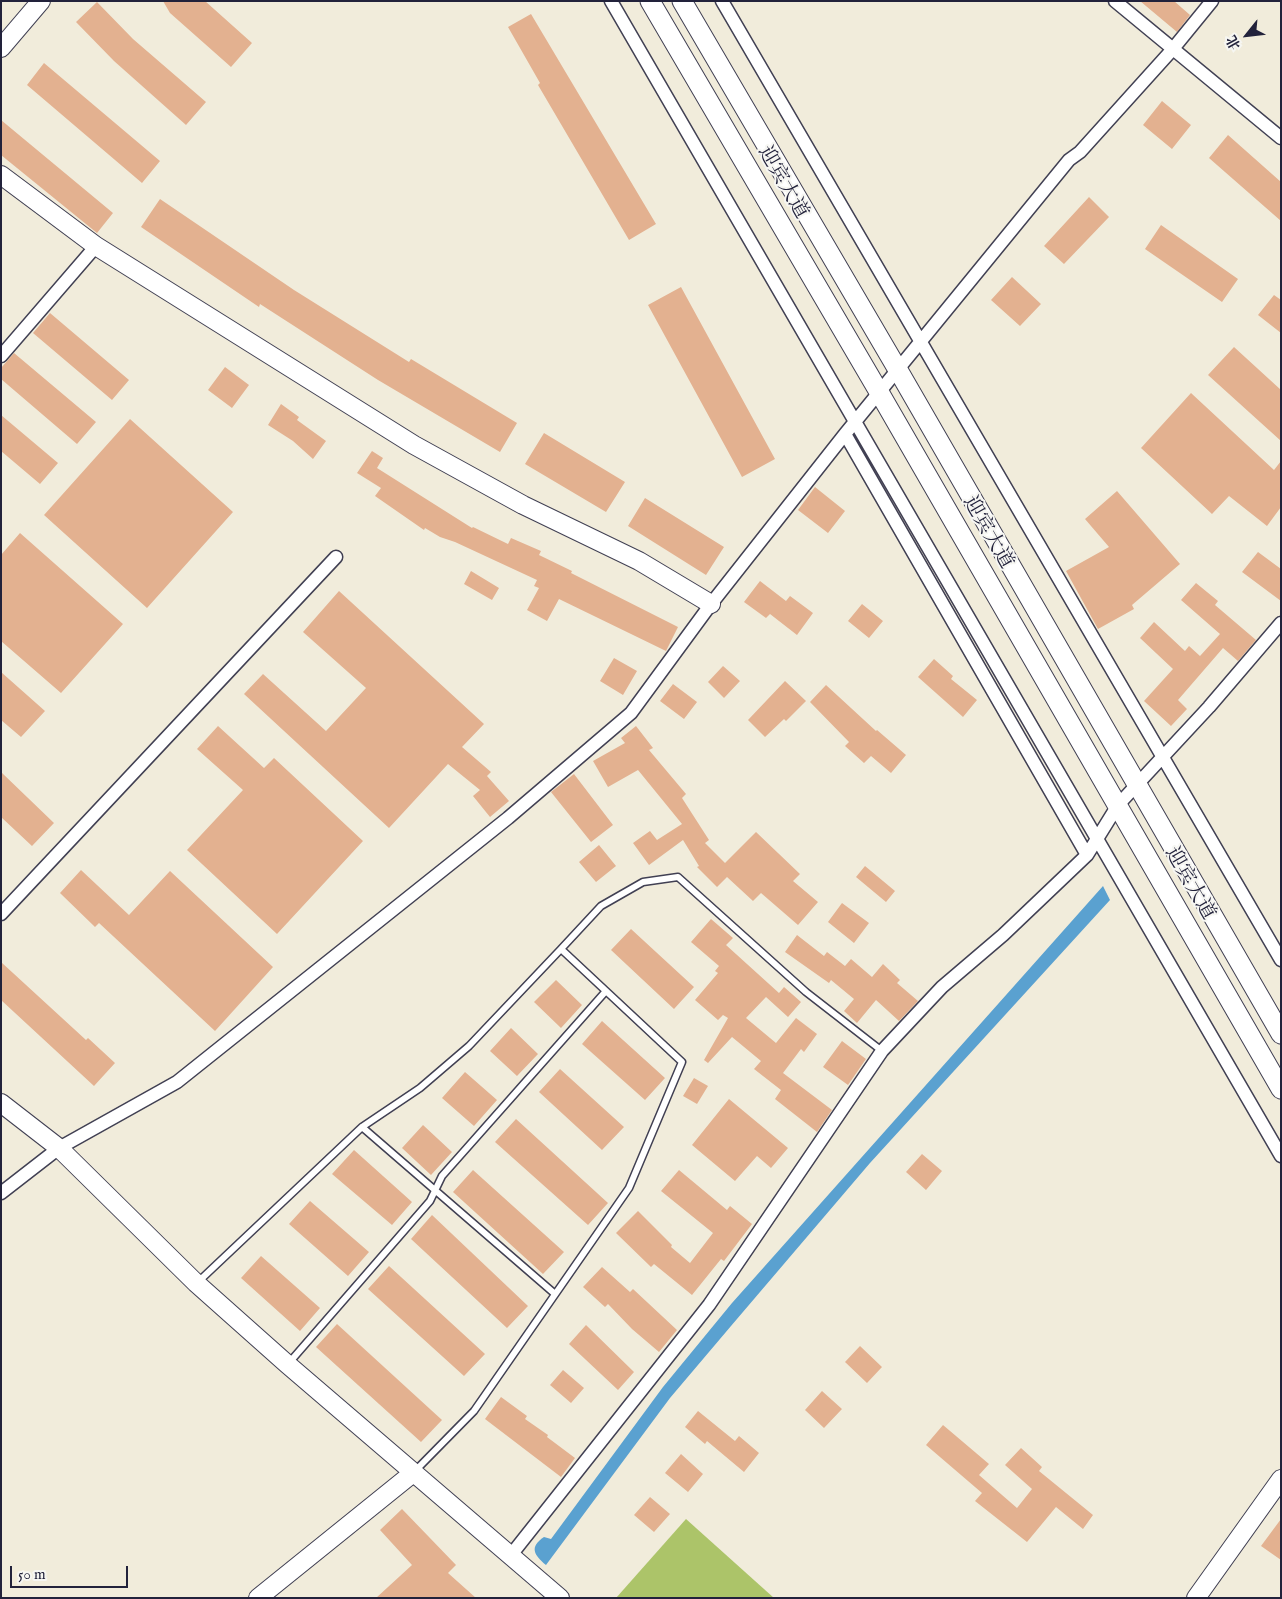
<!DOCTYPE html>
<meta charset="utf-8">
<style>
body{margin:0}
#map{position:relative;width:1282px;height:1599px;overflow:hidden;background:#f1ecdb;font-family:"IM FELL English","Noto Serif SC",serif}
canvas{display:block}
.frame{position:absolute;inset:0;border:2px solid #22223b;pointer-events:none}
.north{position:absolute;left:1222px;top:10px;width:50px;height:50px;-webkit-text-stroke:4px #f6f6f2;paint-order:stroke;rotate:241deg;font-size:14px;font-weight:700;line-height:20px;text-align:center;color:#22223b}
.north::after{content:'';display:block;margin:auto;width:18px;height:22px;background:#22223b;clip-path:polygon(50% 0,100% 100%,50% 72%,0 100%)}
.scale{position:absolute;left:10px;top:1566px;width:118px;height:22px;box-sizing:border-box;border:2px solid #22223b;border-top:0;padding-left:6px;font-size:15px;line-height:18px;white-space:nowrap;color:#22223b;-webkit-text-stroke:4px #f6f6f2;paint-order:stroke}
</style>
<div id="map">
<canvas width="1282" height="1599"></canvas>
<div class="frame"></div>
<div class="north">北</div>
<div class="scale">50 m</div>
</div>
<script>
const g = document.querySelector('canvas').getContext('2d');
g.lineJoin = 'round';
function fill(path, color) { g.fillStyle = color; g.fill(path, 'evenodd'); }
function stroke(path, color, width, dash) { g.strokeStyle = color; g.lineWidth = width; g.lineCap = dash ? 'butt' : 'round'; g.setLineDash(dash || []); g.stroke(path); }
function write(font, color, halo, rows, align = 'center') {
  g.font = font + ' "IM FELL English","Noto Serif SC",serif'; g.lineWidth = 4; g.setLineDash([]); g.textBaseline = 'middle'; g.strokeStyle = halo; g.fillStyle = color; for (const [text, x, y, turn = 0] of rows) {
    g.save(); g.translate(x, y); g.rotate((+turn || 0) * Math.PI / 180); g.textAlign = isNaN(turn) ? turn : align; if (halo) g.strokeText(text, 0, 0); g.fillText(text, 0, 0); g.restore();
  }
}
fill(new Path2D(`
 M 686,1519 L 774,1598 L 616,1598 Z`), '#acc469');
fill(new Path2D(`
 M 1103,886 L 1110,900 L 870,1163 L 731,1326 L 670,1398 L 546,1565 C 534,1555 529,1547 544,1537 L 551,1539 L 663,1387 L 732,1303 Z`), '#5aa1d0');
fill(new Path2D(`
 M 163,1 L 205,1 L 252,43 L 231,67 L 170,13 Z
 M 1140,1 L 1174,1 L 1190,15 L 1177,32 Z
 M 97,2 L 133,39 L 206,102 L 186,125 L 114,61 L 76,22 Z
 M 531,14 L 656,224 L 629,240 L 538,85 L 540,83 L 508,27 Z
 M 44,63 L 160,161 L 142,183 L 27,85 Z
 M 1162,101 L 1191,125 L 1172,149 L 1143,125 Z
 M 1,120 L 113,213 L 97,233 L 1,155 Z
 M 1228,135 L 1281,182 L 1281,221 L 1209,158 Z
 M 1089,197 L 1109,217 L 1064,264 L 1044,246 Z
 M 160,199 L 294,290 L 409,362 L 411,359 L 517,423 L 500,452 L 378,380 L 260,304 L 259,307 L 141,227 Z
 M 1161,225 L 1238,279 L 1222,302 L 1145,249 Z
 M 1012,277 L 1041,304 L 1020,326 L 991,300 Z
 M 681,287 L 775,459 L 742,477 L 648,305 Z
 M 1274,295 L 1281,300 L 1281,333 L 1258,315 Z
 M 50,313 L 129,380 L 112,400 L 33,333 Z
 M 1234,347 L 1281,390 L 1281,441 L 1208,375 Z
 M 14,353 L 96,422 L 77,444 L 1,379 L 1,368 Z
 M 225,367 L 249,385 L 232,408 L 208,390 Z
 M 1191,393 L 1274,470 L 1281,461 L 1281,507 L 1267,526 L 1229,496 L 1212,514 L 1141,448 Z
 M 281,404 L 299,417 L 297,420 L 326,441 L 313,459 L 293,441 L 268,425 Z
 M 1,415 L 58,463 L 40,484 L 1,451 Z
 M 130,419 L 233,512 L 147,608 L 44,515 Z
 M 544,433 L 625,482 L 606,512 L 525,464 Z
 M 372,451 L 383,458 L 377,468 L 472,528 L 473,527 L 508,544 L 511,538 L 541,551 L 539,555 L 572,571 L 571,573 L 678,627 L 666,651 L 559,599 L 547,621 L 527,610 L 539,588 L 534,586 L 537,580 L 455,542 L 440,537 L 425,528 L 424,530 L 375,496 L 381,488 L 357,473 Z
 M 815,487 L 845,511 L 828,533 L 798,510 Z
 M 1117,491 L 1180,564 L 1132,605 L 1134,609 L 1098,629 L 1066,571 L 1109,547 L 1085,519 Z
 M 645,498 L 724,547 L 706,575 L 628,526 Z
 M 20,533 L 123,624 L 61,693 L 1,641 L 1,555 Z
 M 1258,552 L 1281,569 L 1281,601 L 1242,572 Z
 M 471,571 L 499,588 L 492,600 L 464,584 Z
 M 760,581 L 786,601 L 790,596 L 813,613 L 797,635 L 770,614 L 766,618 L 744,602 Z
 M 1196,583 L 1218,601 L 1215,605 L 1256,640 L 1238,661 L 1223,648 L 1178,700 L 1187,709 L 1171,726 L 1144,701 L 1173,669 L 1140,638 L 1154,622 L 1185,651 L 1189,646 L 1200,656 L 1220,634 L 1181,600 Z
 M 339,591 L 484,724 L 462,747 L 491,772 L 487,776 L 509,801 L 490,817 L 473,796 L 480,790 L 448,764 L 389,828 L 244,694 L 263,674 L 326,731 L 366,688 L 303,632 Z
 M 862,604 L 883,621 L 869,638 L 848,621 Z
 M 614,658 L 637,671 L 623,695 L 600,681 Z
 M 934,659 L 953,676 L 951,679 L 977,700 L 963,717 L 918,677 Z
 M 723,666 L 740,681 L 724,698 L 708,682 Z
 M 1,672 L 45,711 L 21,737 L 1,720 Z
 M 785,681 L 806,701 L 786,721 L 784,719 L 765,737 L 748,720 Z
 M 673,684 L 697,702 L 684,719 L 660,701 Z
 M 826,685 L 876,731 L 877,730 L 906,755 L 891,773 L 871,756 L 864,763 L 845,746 L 849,742 L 810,702 Z
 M 218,726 L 264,768 L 274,758 L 363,841 L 277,934 L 187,850 L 243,790 L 197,749 Z
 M 636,726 L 653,748 L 649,750 L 686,794 L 682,798 L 709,840 L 705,843 L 725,863 L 756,832 L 800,874 L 793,881 L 818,902 L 798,925 L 761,893 L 753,901 L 727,877 L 717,887 L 697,867 L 699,866 L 683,840 L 649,865 L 633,843 L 650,831 L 657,840 L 682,824 L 638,770 L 608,787 L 593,761 L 625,743 L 621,738 Z
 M 1,772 L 54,823 L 32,846 L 1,817 Z
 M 574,774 L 613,825 L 591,842 L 551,792 Z
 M 599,845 L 616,866 L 596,882 L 579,862 Z
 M 865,866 L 895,891 L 886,902 L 856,877 Z
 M 81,870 L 129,915 L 170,871 L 273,967 L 215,1031 L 99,923 L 95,927 L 60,893 Z
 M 842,903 L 869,923 L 854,943 L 828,922 Z
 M 711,919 L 733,938 L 726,945 L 779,993 L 784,987 L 801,1002 L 788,1017 L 766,997 L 746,1018 L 776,1043 L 796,1018 L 817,1034 L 804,1052 L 801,1049 L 783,1073 L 832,1110 L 817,1132 L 775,1099 L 781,1090 L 754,1069 L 761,1061 L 732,1037 L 708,1063 L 704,1060 L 728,1018 L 723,1015 L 718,1020 L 695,1000 L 718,973 L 715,971 L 719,966 L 691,942 Z
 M 631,929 L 694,987 L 674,1009 L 611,950 Z
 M 797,935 L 824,956 L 827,952 L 845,966 L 851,959 L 872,977 L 883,964 L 900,980 L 897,983 L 918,1001 L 899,1021 L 876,1000 L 857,1023 L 844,1011 L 854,999 L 831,980 L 829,983 L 785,952 Z
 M 1,962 L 86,1040 L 88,1038 L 115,1063 L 94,1086 L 1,1000 Z
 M 556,980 L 582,1005 L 561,1028 L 534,1002 Z
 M 602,1021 L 665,1078 L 645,1100 L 582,1044 Z
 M 511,1028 L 538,1054 L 517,1076 L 490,1051 Z
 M 842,1041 L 866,1059 L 848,1085 L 823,1067 Z
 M 560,1069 L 624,1127 L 602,1150 L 539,1092 Z
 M 465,1072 L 497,1100 L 474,1126 L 442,1098 Z
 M 694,1078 L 708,1086 L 697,1104 L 683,1096 Z
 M 729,1099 L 788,1148 L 771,1168 L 757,1156 L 735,1181 L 692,1145 Z
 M 516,1119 L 608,1203 L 588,1225 L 495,1142 Z
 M 423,1125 L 452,1152 L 431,1175 L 402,1148 Z
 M 354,1150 L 412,1202 L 392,1225 L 332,1174 Z
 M 922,1154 L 942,1171 L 926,1190 L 906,1172 Z
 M 473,1170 L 564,1252 L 543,1274 L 453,1192 Z
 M 679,1170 L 727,1210 L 730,1206 L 752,1224 L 724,1261 L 721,1259 L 692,1295 L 654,1264 L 651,1267 L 616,1233 L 638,1211 L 672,1245 L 671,1247 L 690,1263 L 713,1233 L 661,1191 Z
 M 310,1201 L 369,1252 L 348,1276 L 289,1224 Z
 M 432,1215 L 528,1306 L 507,1328 L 411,1239 Z
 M 261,1256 L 320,1308 L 300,1331 L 241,1278 Z
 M 389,1266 L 485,1354 L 464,1376 L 368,1289 Z
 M 602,1267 L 630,1292 L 633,1289 L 677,1330 L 659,1352 L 632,1329 L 608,1304 L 605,1307 L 583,1287 Z
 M 337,1324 L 442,1420 L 421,1442 L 316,1347 Z
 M 586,1325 L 634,1372 L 618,1390 L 569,1344 Z
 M 860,1346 L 882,1367 L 867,1383 L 845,1362 Z
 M 563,1370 L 584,1388 L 571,1403 L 550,1385 Z
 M 822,1391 L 842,1409 L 824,1428 L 805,1410 Z
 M 501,1397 L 527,1416 L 525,1419 L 548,1435 L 547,1437 L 575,1458 L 561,1477 L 485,1419 Z
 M 698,1411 L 735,1441 L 739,1436 L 759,1453 L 744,1472 L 707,1441 L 705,1444 L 685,1427 Z
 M 943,1425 L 989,1464 L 979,1475 L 1017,1508 L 1032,1489 L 1005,1465 L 1021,1448 L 1042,1467 L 1039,1471 L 1093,1515 L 1083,1529 L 1056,1507 L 1027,1542 L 975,1501 L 982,1493 L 926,1445 Z
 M 681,1454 L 703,1474 L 688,1492 L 665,1473 Z
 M 650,1497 L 670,1514 L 654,1532 L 634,1515 Z
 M 402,1509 L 456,1565 L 448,1573 L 476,1598 L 376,1598 L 412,1565 L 380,1530 Z
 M 1281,1519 L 1281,1560 L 1261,1546 Z`), '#e3b190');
const lane = new Path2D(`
 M 362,1127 L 555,1294
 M 198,1282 L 362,1127 L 420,1088 L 469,1046 L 561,949
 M 288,1364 L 430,1201 L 442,1176 L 606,991
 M 414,1472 L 474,1411 L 629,1188 L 682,1062 L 561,949 L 601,906 L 643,882 L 678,877 L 806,992 L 882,1051`);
const street = new Path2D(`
 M 611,1 L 1281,1156
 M 722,1 L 1281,960
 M 1115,1 L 1281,138
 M 1,356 L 96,246
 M 845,434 L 1087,855
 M 1,914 L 336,557
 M 1,1193 L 59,1148 L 177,1082 L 508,818 L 631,713 L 711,604 L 845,434 L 1069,160 L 1080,152 L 1172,50 L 1212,1
 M 511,1555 L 709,1305 L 882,1051 L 942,987 L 1003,935 L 1087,855 L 1118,805 L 1209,707 L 1281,623`);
const secondary = new Path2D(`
 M 1,48 L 41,1
 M 1,175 L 96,246 L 414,445 L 523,505 L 639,561 L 711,604
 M 1,1103 L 59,1148 L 196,1283 L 287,1364 L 560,1598
 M 258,1598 L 413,1473
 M 1196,1598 L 1281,1479`);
const primary = new Path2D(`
 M 650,1 L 879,392 L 1281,1089
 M 682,1 L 898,370 L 1281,1034`);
stroke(lane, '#414053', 9);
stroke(street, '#414053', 15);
stroke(secondary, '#414053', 20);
stroke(primary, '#414053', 21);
stroke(lane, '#fff', 6);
stroke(street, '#fff', 12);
stroke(secondary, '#fff', 18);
stroke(primary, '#fff', 19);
write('20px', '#22223b', '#f6f6f2', [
 ["迎宾大道",782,183,60],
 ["迎宾大道",987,533,60],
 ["迎宾大道",1189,884,60]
]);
</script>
